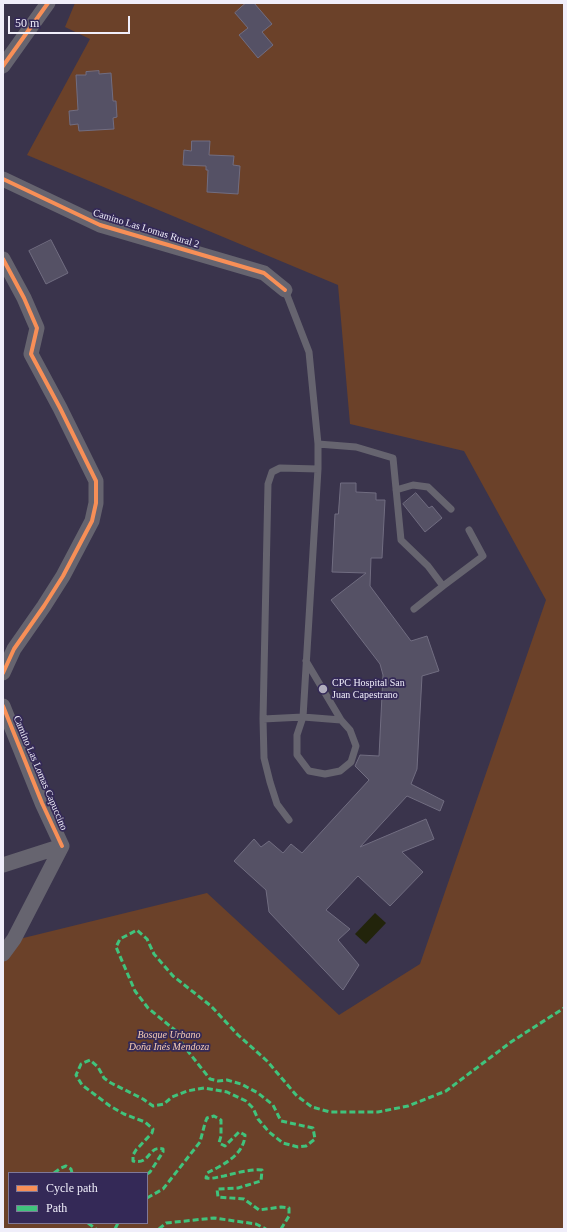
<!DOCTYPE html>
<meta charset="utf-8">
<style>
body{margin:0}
#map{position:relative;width:567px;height:1232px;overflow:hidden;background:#3a344c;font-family:Georgia,serif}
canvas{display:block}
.frame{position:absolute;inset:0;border:4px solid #f0eefa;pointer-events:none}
.legend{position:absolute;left:8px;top:1172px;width:140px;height:52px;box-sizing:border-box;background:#342957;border:1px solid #7f7898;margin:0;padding:5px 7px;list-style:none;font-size:12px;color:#f0eefa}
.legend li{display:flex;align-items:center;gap:8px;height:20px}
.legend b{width:20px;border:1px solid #7f7898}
.scale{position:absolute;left:8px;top:16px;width:122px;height:18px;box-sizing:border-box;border:2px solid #f0eefa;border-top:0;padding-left:5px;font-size:12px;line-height:14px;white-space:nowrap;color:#f0eefa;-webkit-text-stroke:3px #342957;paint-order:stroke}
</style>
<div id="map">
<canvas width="567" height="1232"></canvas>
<div class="frame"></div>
<ul class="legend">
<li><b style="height:5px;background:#f78f57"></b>Cycle path</li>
<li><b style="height:5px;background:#40c37c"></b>Path</li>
</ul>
<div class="scale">50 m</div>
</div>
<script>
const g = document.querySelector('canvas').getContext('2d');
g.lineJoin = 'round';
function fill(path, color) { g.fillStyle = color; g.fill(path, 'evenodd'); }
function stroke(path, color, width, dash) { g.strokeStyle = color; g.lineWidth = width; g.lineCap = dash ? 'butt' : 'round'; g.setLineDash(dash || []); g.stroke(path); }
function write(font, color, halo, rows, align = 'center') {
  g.font = font + ' Georgia,serif'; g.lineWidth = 3.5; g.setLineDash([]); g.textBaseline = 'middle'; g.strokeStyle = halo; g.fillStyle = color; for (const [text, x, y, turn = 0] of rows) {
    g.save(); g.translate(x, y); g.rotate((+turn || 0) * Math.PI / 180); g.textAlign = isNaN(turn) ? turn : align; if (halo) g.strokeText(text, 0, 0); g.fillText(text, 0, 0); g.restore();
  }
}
fill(new Path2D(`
 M 75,3 L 564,3 L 564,1229 L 3,1229 L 3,943 L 207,893 L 339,1015 L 420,964 L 546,600 L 464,451 L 350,424 L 338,285 L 27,155 L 90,39 L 65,27 ZM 9,1173 L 147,1173 L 147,1223 L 9,1223 Z`), '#6b4129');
fill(new Path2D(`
 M 375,913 L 386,923 L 366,944 L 355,934 Z`), '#22240b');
const building = new Path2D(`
 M 246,3 L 254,3 L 272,24 L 262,32 L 273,45 L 258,58 L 239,35 L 248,28 L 235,13 Z
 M 99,71 L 99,74 L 111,73 L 113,101 L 116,101 L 117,117 L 113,118 L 114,129 L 79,131 L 78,124 L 70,125 L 69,111 L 78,110 L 76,75 L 86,75 L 86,72 Z
 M 192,141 L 210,141 L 209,155 L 234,156 L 233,165 L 240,166 L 238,194 L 207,192 L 208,170 L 206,170 L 206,166 L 183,165 L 184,150 L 191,151 Z
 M 51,240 L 68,273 L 46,284 L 29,251 Z
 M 341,483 L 356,483 L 356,492 L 376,493 L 376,500 L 385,500 L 382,558 L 371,558 L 370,586 L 411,641 L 427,636 L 439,671 L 422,676 L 417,769 L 411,784 L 444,801 L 440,811 L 407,796 L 360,847 L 426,819 L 434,839 L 402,852 L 423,872 L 390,906 L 358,876 L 326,910 L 350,929 L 338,940 L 359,965 L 343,990 L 269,912 L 266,890 L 234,861 L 254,839 L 261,847 L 269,841 L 283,853 L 291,844 L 302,853 L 369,780 L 355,766 L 360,755 L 379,756 L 383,675 L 380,664 L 331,600 L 366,573 L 332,572 L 335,514 L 338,514 Z
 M 416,493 L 429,508 L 432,506 L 442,518 L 425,532 L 403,504 Z`);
fill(building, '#555165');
stroke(building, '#716d81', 1);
stroke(new Path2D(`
 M 318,444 L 356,447 L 393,458 L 401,540 L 428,566 L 443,586 L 414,609
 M 396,490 L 413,485 L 428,487 L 451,509
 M 443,586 L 483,556 L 469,530
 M 306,661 L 341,720
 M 263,719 L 303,717 L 341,720 L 350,730 L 356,746 L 351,762 L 340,771 L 325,774 L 309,771 L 297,755 L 297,735 L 303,717 L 318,469 L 318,444 L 309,352 L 285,290
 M 289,820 L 277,804 L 270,782 L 264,758 L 263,719 L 268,484 L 272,472 L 280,468 L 318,469`), '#66646f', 7);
stroke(new Path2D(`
 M 3,66 L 48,3
 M 3,179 L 100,225 L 264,273 L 285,290
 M 3,259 L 24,298 L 37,328 L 31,354 L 60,408 L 96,481 L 96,503 L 92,521 L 63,576 L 44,606 L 14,649 L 3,673
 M 3,706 L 42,803 L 62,846
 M 3,865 L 62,846
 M 3,954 L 14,939 L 62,846`), '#66646f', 15);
stroke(new Path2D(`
 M 54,1173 L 61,1168 L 66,1166 L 71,1169 L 72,1173
 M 147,1174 L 150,1172 L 163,1152 L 163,1149 C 148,1145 151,1165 133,1161 L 133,1155 L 136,1150 L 152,1133 L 153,1129 L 145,1122 L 124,1114 L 110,1106 L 82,1085 L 76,1075 L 81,1064 L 90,1060 L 98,1067 L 104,1078 L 111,1083 L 143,1099 L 153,1106 L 164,1104 L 172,1097 L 187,1091 L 204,1088 L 227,1092 L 246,1101 L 253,1108 L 258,1119 L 269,1132 L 283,1143 L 298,1147 L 306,1146 L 315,1139 L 313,1128 L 281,1121 L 273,1105 L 258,1093 L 241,1084 L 227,1080 L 218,1081 L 210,1079 L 183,1045 L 176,1031 L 148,1008 L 135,991 L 116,947 L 120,939 L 137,930 L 147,939 L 154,954 L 173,976 L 211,1006 L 238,1035 L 267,1061 L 297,1096 L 312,1107 L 330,1112 L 378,1112 L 408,1106 L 446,1091 L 511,1042 L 564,1008
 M 147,1198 L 163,1189 L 200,1142 L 205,1123 L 207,1118 L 214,1116 L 221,1120 L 221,1136 L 219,1143 L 225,1146 L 239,1132 L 245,1135 C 244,1155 223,1165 207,1173 L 206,1178 C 213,1179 217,1177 224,1176 C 236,1173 250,1169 262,1170 L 261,1181 L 238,1188 L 217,1189 L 218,1197 L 244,1199 L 259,1210 L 281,1207 L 289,1208 L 289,1216 L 281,1229
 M 88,1223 L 96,1229
 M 115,1229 L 118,1223
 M 159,1229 L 166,1223 L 214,1218 L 256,1224 L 266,1229`), '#40c37c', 3, [6, 3]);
stroke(new Path2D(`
 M 3,66 L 48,3
 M 3,179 L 100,225 L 264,273 L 285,290
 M 3,259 L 24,298 L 37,328 L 31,354 L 60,408 L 96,481 L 96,503 L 92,521 L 63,576 L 44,606 L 14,649 L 3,673
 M 3,706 L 42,803 L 62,846`), '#f78f57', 4);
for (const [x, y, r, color] of [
 [323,689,5,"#b0adbd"]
]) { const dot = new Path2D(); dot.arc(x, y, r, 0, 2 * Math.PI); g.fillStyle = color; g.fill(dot); stroke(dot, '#342957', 1.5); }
write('10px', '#f0eefa', '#342957', [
 ["Camino Las Lomas Rural 2",146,229,17],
 ["Camino Las Lomas Capuccino",40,773,67]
]);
write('10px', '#f0eefa', '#342957', [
 ["CPC Hospital San",332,683],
 ["Juan Capestrano",332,695]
], 'left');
write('italic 10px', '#f8ceb5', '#342957', [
 ["Bosque Urbano",169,1035],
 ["Doña Inés Mendoza",169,1047]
]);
</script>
